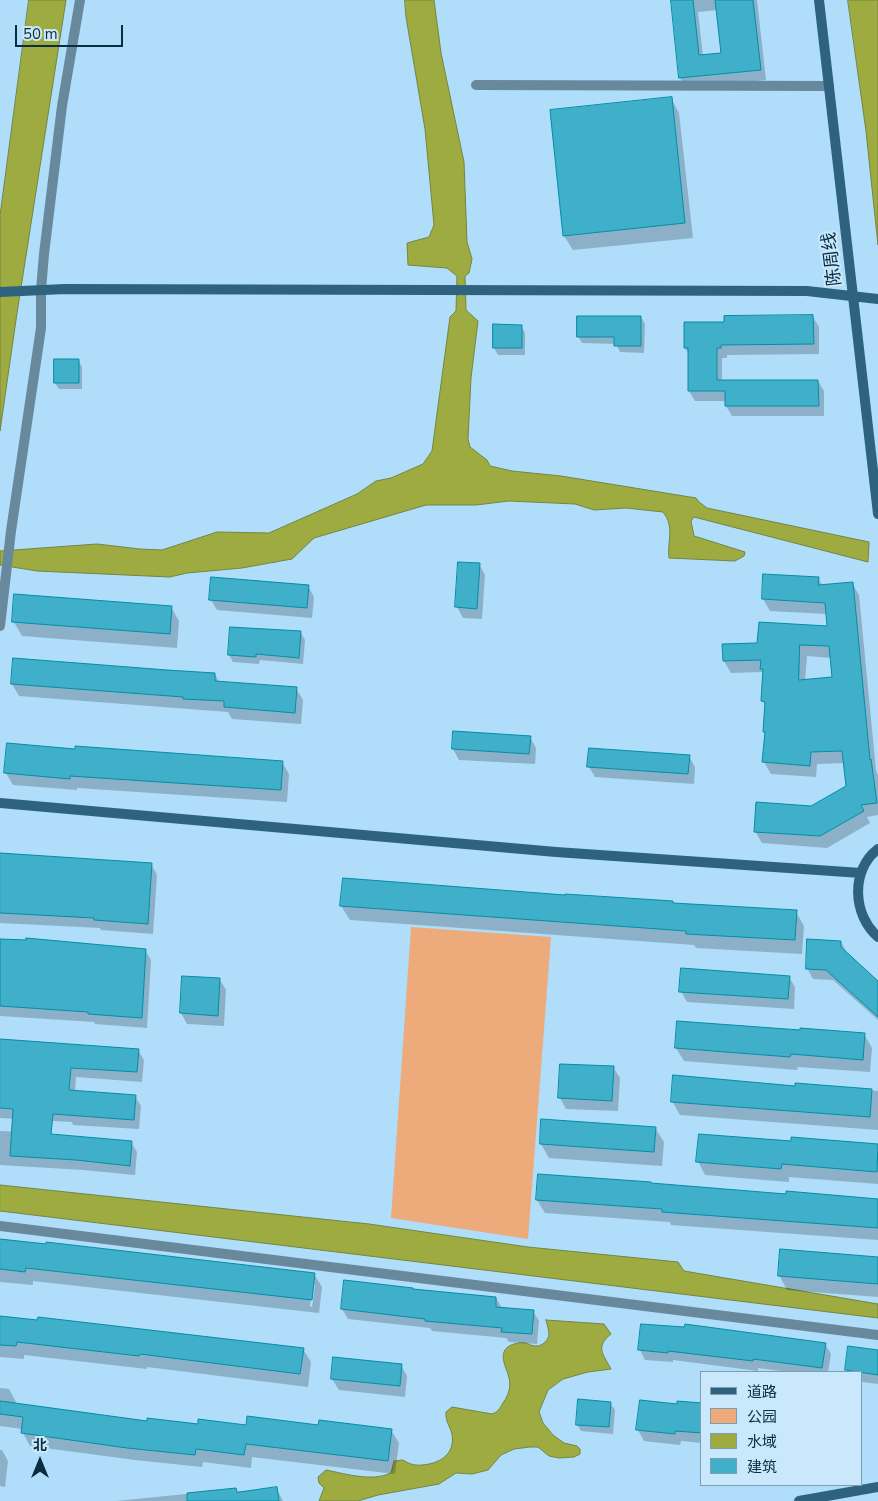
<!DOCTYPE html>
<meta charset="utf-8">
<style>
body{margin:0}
#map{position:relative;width:878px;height:1501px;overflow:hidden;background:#afddfa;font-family:"Nunito Sans","Noto Sans SC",sans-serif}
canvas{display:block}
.legend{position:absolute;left:700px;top:1371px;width:162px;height:115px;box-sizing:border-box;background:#cae8fc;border:1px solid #7d9eb1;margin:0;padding:6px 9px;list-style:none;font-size:15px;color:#0a2e41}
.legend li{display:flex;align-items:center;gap:10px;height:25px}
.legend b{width:25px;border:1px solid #7d9eb1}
.north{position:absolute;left:15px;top:1436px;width:50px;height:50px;-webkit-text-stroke:4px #cae8fc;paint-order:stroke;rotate:0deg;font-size:14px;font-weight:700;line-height:20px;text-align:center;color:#0a2e41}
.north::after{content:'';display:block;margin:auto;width:18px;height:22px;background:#0a2e41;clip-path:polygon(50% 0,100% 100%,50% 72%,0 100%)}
.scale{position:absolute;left:15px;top:25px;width:108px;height:22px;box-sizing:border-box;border:2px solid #0a2e41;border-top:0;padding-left:6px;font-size:15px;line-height:18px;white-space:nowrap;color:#0a2e41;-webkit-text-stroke:4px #cae8fc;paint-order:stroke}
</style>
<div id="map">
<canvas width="878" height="1501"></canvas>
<ul class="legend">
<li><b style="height:6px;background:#2f627e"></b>道路</li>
<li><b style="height:14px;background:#edab7c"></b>公园</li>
<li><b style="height:14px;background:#9eab41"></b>水域</li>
<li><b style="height:14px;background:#40afc9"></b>建筑</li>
</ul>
<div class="north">北</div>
<div class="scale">50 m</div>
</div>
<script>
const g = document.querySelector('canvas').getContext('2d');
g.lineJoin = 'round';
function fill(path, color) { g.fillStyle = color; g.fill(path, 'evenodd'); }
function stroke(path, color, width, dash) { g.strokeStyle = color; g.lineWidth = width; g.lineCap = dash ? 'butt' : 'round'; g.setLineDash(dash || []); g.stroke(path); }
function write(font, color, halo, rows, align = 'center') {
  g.font = font + ' "Nunito Sans","Noto Sans SC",sans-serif'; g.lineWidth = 4; g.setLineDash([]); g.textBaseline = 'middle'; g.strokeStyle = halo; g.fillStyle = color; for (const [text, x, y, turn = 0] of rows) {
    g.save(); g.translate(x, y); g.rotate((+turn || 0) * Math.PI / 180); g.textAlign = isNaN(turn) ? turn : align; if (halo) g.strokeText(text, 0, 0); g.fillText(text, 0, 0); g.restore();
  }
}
fill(new Path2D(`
 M 411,927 L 551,937 L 528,1239 L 391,1218 Z`), '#edab7c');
const water = new Path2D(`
 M 29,0 L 66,0 L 17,313 L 0,431 L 0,216 Z
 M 405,0 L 434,0 L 441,53 L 464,162 L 467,242 L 472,259 L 469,273 L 465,276 L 466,310 L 478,321 L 471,378 L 468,439 L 470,447 L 487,460 L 490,466 L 512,471 L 561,476 L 696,498 L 699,502 L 707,508 L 869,542 L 868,562 L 694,517 L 691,521 L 694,536 L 745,552 L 744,556 L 735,561 L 669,558 C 667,541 675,527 663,512 L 626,508 L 594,510 L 575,504 L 509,501 L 476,505 L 426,505 L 314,538 L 292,559 L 242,568 L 187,573 L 170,577 L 37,571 L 0,565 L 0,551 L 97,544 L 140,549 L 162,550 L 217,532 L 269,533 L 357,494 L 376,481 L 391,478 L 423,464 L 432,451 L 450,317 L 456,311 L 457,276 L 447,268 L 408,265 L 407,243 L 429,237 L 434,225 L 425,129 L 406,17 Z
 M 848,0 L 878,0 L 878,245 L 866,131 Z
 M 0,1185 L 369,1224 L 528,1247 L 678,1262 L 684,1271 L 878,1304 L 878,1318 L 0,1211 Z
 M 546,1320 L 604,1324 L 611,1334 C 595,1347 603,1354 611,1369 L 588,1372 L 563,1379 L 548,1390 L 539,1412 L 543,1423 L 553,1435 L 564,1443 L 577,1446 L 580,1449 L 580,1454 L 574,1457 L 559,1458 L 549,1456 L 538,1447 L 530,1447 L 514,1449 L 501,1455 L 488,1470 L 472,1474 L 456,1473 L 439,1484 L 378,1495 L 358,1501 L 319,1501 L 324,1488 L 319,1483 L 318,1477 L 326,1470 C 347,1474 371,1482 391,1473 L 394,1461 L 403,1460 C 412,1466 419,1466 429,1464 C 444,1461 455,1451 452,1434 C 450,1426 445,1421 446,1412 L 452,1407 L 492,1414 C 498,1412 500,1408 503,1403 C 520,1379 499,1367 504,1352 C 506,1345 518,1342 524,1343 C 528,1343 531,1346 535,1346 C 541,1347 548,1341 549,1335 C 549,1330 547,1324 546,1320 Z`);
fill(water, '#9eab41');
stroke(water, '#728641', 1);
fill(new Path2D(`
 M 672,0 L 757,0 L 766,80 L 686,88 L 680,78 ZM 718,10 L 722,54 L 703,56 L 698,12 Z
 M 671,98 L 679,113 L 693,238 L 573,250 L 564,236 Z
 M 641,317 L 645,324 L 644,353 L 620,352 L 616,344 L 582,343 L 578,336 Z
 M 813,317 L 819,327 L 819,354 L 727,355 L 727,358 L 722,358 L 722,381 L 818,381 L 824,391 L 824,416 L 732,416 L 726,406 L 726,401 L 695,401 L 689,391 L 689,354 L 685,348 L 725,324 Z
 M 521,326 L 525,333 L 525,355 L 498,355 L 494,348 Z
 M 78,360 L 82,367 L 82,389 L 59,389 L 55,383 Z
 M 479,564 L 485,575 L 482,619 L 463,618 L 457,607 Z
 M 765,575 L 818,578 L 823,586 L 852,583 L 859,595 L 876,770 L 878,775 L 878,815 L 867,817 L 870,823 L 827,848 L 762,843 L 755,831 L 812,807 L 848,787 L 844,763 L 817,764 L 816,777 L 771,774 L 764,762 L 766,708 L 763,701 L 763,672 L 731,673 L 724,661 L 758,644 L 829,628 L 827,614 L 770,611 L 763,599 ZM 807,656 L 831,658 L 833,678 L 805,681 Z
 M 308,586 L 314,597 L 312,618 L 217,610 L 211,600 Z
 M 171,607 L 179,621 L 177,648 L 22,636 L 14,622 Z
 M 301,633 L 305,640 L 303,664 L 260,660 L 259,664 L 233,662 L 229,655 Z
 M 14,659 L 215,674 L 219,682 L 296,688 L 303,700 L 301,724 L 232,719 L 228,712 L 19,696 L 12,684 Z
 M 454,733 L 530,737 L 536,748 L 535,764 L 459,760 L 453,749 Z
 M 76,750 L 282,762 L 289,774 L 287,802 L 77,788 L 77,790 L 13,785 L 6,773 Z
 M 689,756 L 695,767 L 694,784 L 595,777 L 589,767 Z
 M 151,864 L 157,875 L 153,934 L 101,930 L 100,928 L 0,923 L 0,879 Z
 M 674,904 L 796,912 L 804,926 L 802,954 L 696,948 L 694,945 L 350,920 L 341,906 Z
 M 0,940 L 145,950 L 151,960 L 147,1028 L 95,1024 L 94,1022 L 0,1016 Z
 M 841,942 L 847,953 L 878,982 L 878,1020 L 833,980 L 813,979 L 807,968 Z
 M 789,977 L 795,987 L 794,1009 L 687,1002 L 681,991 Z
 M 220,980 L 226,990 L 224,1026 L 187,1024 L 181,1013 Z
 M 864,1034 L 872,1048 L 870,1072 L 798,1067 L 797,1070 L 684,1061 L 676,1048 Z
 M 0,1041 L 138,1050 L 144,1060 L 142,1082 L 76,1077 L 75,1092 L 135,1096 L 141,1106 L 139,1129 L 73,1125 L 72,1122 L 0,1118 Z
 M 561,1065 L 613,1067 L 620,1078 L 618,1111 L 566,1109 L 560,1098 Z
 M 796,1085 L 878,1091 L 878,1130 L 680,1115 L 672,1101 L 796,1087 Z
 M 655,1128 L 664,1142 L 662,1166 L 549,1158 L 541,1144 Z
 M 0,1131 L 50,1133 L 52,1136 L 131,1142 L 137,1152 L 135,1175 L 83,1170 L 0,1165 Z
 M 792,1138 L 878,1146 L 878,1184 L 789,1177 L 789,1182 L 705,1175 L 698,1161 L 792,1143 Z
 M 787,1196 L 878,1200 L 878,1240 L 671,1225 L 670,1222 L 545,1213 L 537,1200 Z
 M 0,1240 L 314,1274 L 322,1287 L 319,1313 L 33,1281 L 33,1285 L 0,1282 ZM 312,1285 L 315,1285 L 312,1307 L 310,1306 Z
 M 878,1258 L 878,1297 L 787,1290 L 779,1275 Z
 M 412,1289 L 496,1298 L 502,1308 L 533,1311 L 539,1321 L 537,1344 L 509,1342 L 506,1338 L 432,1331 L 430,1328 L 348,1319 L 342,1309 Z
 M 0,1317 L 303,1349 L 311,1362 L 308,1387 L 147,1367 L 147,1369 L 24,1355 L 24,1359 L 0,1357 Z
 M 825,1344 L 831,1354 L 828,1372 L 788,1372 L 758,1368 L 758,1371 L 673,1360 L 673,1362 L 645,1360 L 640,1350 Z
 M 878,1351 L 878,1384 L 862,1382 L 862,1372 L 848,1372 L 847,1370 Z
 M 334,1358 L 401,1365 L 407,1376 L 405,1397 L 339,1390 L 332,1379 Z
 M 0,1388 L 9,1389 L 16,1402 L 16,1405 L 148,1422 L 199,1426 L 319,1426 L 391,1430 L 399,1443 L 395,1474 L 252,1457 L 251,1468 L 203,1462 L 202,1467 L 135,1460 L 30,1446 L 23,1433 L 23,1429 L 0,1426 Z
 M 610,1403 L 615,1410 L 613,1434 L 581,1431 L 577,1424 Z
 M 678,1405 L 702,1405 L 702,1443 L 681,1441 L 680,1445 L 644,1441 L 638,1430 Z
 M 0,1450 L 2,1450 L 8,1461 L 5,1487 L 0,1486 Z
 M 276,1488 L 283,1501 L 116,1501 L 236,1489 L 238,1493 Z`), '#0003');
const building = new Path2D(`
 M 671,0 L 693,0 L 699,55 L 721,53 L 715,0 L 753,0 L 761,70 L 679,78 Z
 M 672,97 L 685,223 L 563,236 L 550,110 Z
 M 813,315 L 814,344 L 721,345 L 721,348 L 717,348 L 717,380 L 818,380 L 819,406 L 725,406 L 725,391 L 688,391 L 688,348 L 684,348 L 684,322 L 724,322 L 724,316 Z
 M 577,316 L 641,316 L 641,346 L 614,346 L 614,337 L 577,337 Z
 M 493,324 L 522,325 L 522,348 L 493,348 Z
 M 54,359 L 79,359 L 79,383 L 54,383 Z
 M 458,562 L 480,563 L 477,609 L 455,607 Z
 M 763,574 L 819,577 L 818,585 L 853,582 L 870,760 L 871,759 L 877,803 L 861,805 L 864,811 L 820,836 L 754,832 L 756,802 L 811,806 L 846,786 L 842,751 L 811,752 L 810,766 L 762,762 L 765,732 L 763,732 L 765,702 L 761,701 L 763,669 L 760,669 L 761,660 L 723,661 L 722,644 L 757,643 L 759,622 L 827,626 L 825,603 L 762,599 ZM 800,645 L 829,646 L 832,677 L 799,680 Z
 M 211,577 L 309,585 L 307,608 L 209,600 Z
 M 14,594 L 172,606 L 170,634 L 12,622 Z
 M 230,627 L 301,631 L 299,658 L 256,654 L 256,657 L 228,655 Z
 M 13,658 L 167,670 L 215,673 L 215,681 L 297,687 L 295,713 L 224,707 L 224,701 L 183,699 L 183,697 L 11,684 Z
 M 453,731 L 531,736 L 529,754 L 452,749 Z
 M 7,743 L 75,749 L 75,746 L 283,761 L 281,790 L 70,776 L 70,779 L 4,773 Z
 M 589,748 L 690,755 L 688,774 L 587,767 Z
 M 0,853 L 152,863 L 148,924 L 94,920 L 94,918 L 0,913 Z
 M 343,878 L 565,895 L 565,894 L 673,901 L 673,903 L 797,910 L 795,940 L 686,934 L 686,931 L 340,906 Z
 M 26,938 L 146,949 L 142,1018 L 88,1014 L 88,1012 L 0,1006 L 0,939 L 26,940 Z
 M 807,939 L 841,941 L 841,947 L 878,981 L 878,1017 L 826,970 L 806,969 Z
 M 681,968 L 790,976 L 788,999 L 679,992 Z
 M 182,976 L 220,978 L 218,1016 L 180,1013 Z
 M 677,1021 L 800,1030 L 800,1028 L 865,1033 L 863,1060 L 791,1054 L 790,1057 L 675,1048 Z
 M 0,1039 L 139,1049 L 137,1072 L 71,1068 L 69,1090 L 136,1095 L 134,1120 L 53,1114 L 51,1134 L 132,1141 L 130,1166 L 76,1160 L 10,1156 L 13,1109 L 0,1108 Z
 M 560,1064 L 614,1066 L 612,1101 L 558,1098 Z
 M 673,1075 L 795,1086 L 795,1083 L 872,1089 L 870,1117 L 671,1102 Z
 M 541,1119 L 656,1127 L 654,1152 L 540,1144 Z
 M 699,1134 L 791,1141 L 791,1137 L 878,1144 L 877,1172 L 782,1164 L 781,1169 L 696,1162 Z
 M 538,1174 L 651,1182 L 651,1183 L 786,1194 L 786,1191 L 878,1199 L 878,1228 L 662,1212 L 662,1209 L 536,1200 Z
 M 0,1239 L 46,1244 L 46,1242 L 315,1273 L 312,1300 L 26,1268 L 25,1272 L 0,1269 Z
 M 780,1249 L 878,1257 L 878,1284 L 778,1276 Z
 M 344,1280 L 413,1288 L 413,1289 L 496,1297 L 496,1307 L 534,1310 L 532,1334 L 501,1332 L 502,1328 L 425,1321 L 425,1319 L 341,1309 Z
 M 0,1316 L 37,1320 L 38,1317 L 304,1348 L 300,1374 L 140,1354 L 139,1356 L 17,1342 L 16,1346 L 0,1345 Z
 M 641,1324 L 684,1327 L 685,1324 L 826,1343 L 822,1368 L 753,1359 L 753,1361 L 668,1351 L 668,1353 L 638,1350 Z
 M 848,1346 L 878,1350 L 878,1375 L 845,1370 Z
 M 333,1357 L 402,1364 L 400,1386 L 331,1379 Z
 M 578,1399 L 611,1402 L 609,1427 L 576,1425 Z
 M 640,1400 L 677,1404 L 677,1401 L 702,1403 L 702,1433 L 675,1431 L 675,1434 L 636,1430 Z
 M 0,1401 L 147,1421 L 147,1418 L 198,1424 L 198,1419 L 246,1425 L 247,1416 L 318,1425 L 319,1420 L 392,1429 L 388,1461 L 246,1444 L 244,1455 L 196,1449 L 195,1455 L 127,1448 L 21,1433 L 23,1417 L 0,1414 Z
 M 277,1487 L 279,1501 L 187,1501 L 187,1493 L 236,1488 L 237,1492 Z`);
fill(building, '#40afc9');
stroke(building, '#028da6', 1);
stroke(new Path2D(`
 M 476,85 L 829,86
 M 0,626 L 11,531 L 41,328 L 41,290 L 44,254 L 62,106 L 80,0
 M 0,1226 L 878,1335`), '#68889c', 10);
stroke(new Path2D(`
 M 819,0 L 878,514
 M 0,292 L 65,289 L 807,291 L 878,299
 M 0,803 L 556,852 L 861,873
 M 878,849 C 850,870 853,916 878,937
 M 799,1501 L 878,1487`), '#2f627e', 10);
write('18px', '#0a2e41', '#cae8fc', [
 ["陈周线",833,259,-97]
]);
</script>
